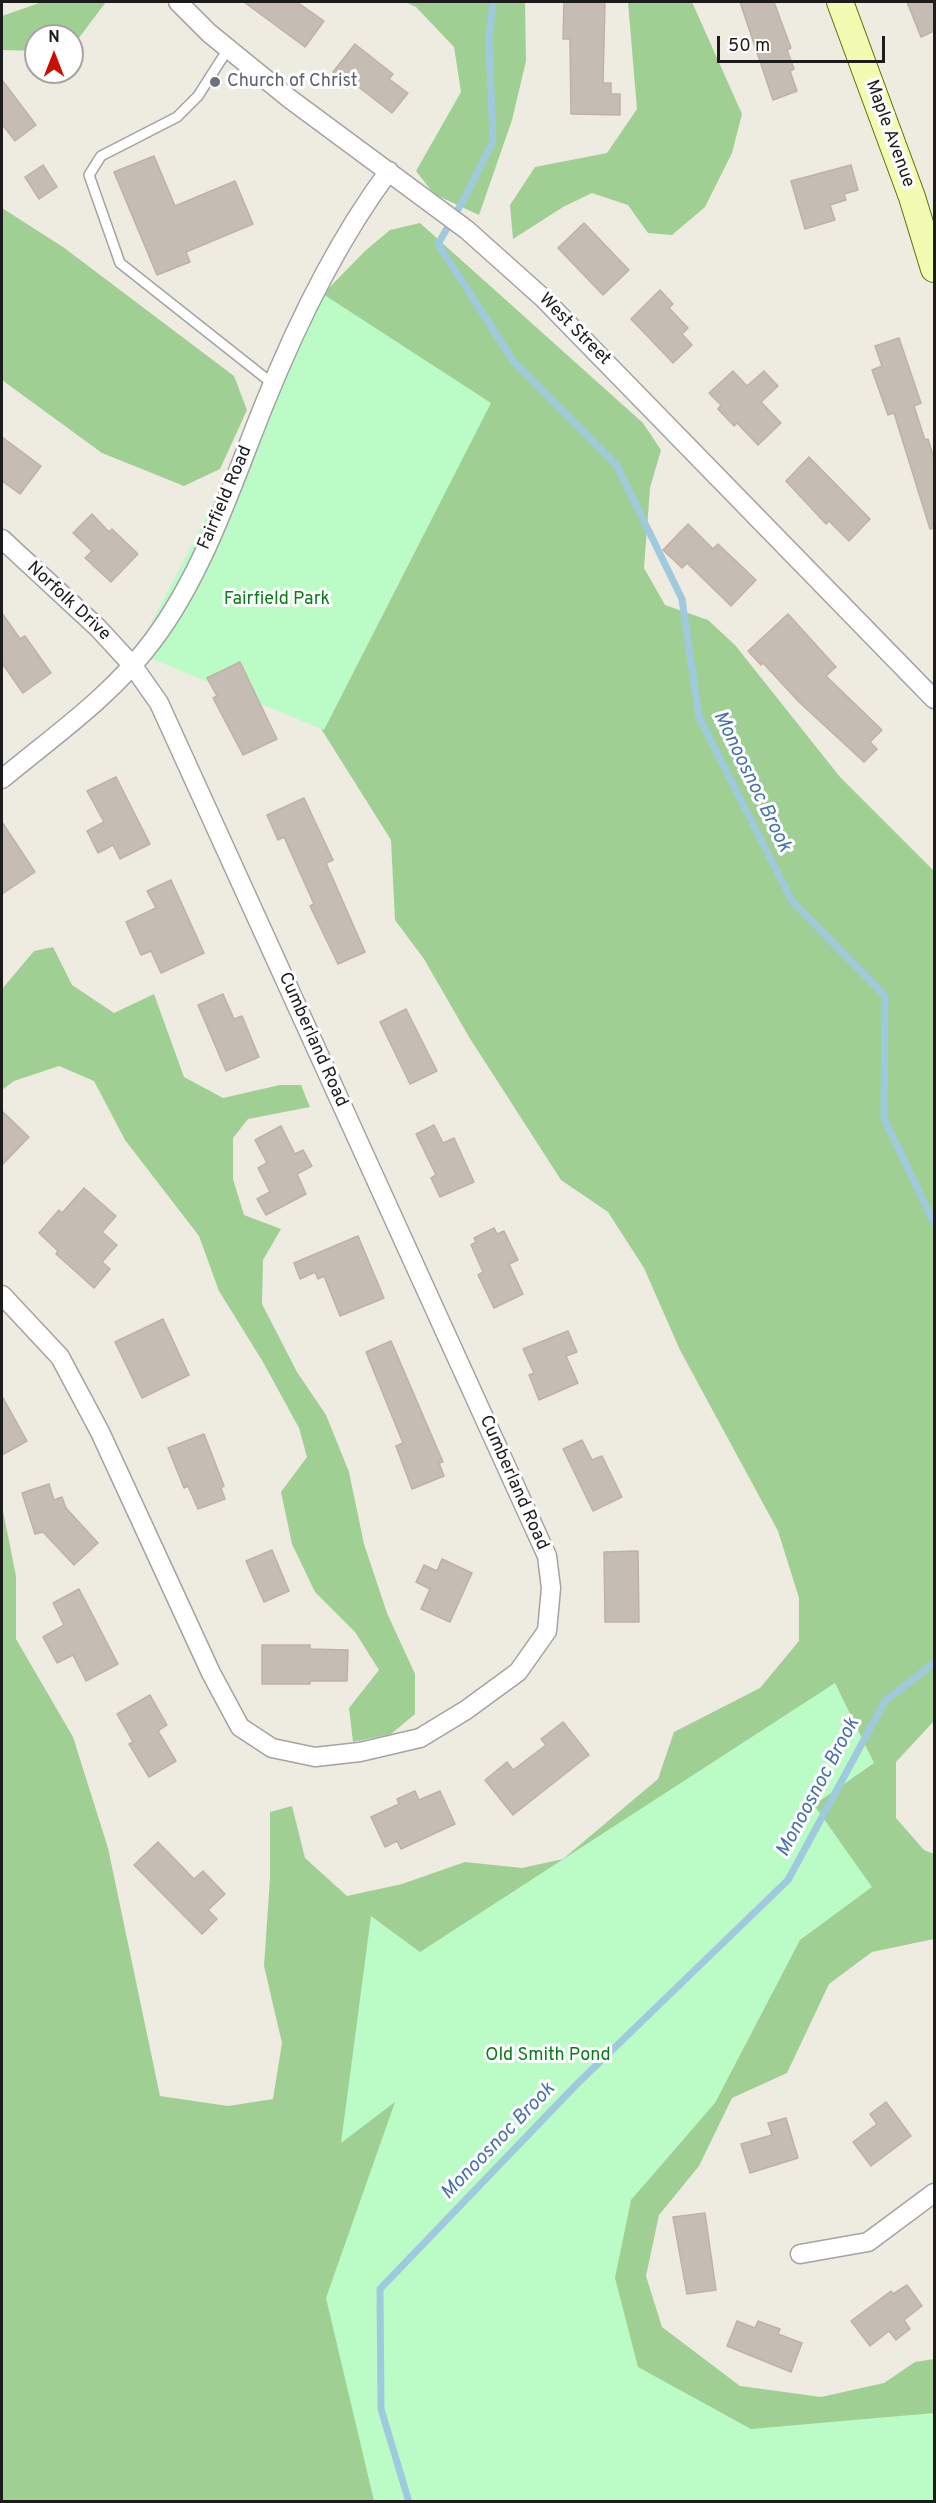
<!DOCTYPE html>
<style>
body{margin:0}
#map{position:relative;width:936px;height:2503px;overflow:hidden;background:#eeebe1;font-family:Overpass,sans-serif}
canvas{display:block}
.frame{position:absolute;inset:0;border:3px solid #1c1c1c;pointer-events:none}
.north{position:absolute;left:24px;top:24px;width:60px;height:60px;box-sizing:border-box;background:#fff;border:2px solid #a4a4a4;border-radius:50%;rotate:0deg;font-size:16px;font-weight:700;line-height:24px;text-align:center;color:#1c1c1c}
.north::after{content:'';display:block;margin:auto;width:21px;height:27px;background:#c81100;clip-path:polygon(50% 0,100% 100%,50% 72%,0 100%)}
.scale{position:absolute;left:717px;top:36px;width:168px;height:27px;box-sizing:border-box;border:3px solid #1c1c1c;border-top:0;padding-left:8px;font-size:18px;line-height:21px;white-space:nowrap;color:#1c1c1c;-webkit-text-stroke:4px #fff;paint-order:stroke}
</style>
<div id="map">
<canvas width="936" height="2503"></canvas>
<div class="frame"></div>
<div class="north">N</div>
<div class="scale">50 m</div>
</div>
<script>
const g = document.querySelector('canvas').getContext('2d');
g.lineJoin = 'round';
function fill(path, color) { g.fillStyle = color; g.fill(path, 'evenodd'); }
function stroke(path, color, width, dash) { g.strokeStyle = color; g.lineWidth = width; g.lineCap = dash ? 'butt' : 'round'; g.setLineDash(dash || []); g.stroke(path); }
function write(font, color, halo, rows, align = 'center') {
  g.font = font + ' Overpass,sans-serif'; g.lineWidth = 6; g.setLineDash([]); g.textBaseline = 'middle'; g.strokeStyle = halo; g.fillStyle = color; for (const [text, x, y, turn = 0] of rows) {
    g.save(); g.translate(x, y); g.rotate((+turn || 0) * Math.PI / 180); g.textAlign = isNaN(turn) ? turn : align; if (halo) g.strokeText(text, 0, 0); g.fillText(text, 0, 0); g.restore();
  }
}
fill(new Path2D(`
 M 42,2 L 106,2 L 72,47 L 72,36 L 36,36 L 36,51 L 2,50 L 2,16 Z
 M 405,2 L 525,2 L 526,61 L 512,120 L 479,215 L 434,194 L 416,171 L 461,92 L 454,47 L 416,7 Z
 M 628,2 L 692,2 L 742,114 L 732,153 L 705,207 L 672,235 L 648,233 L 628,205 L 592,193 L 563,207 L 513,239 L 510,205 L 535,167 L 607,153 L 637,109 Z
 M 2,208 L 63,247 L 234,376 L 247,410 L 220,469 L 184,486 L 102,453 L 2,380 Z
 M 420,223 L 643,423 L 661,450 L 650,488 L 644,568 L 665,605 L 708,620 L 735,645 L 840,777 L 934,871 L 934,1721 L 896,1762 L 896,1818 L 924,1850 L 934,1854 L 934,1939 L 872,1952 L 829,1984 L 787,2073 L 732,2098 L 699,2166 L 659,2215 L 646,2276 L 662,2327 L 740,2386 L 821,2397 L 884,2383 L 915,2362 L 934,2359 L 934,2501 L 2,2501 L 2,1506 L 16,1576 L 16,1639 L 73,1737 L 108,1848 L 160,2096 L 228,2106 L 273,2099 L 282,2043 L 264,1966 L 270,1878 L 270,1812 L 292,1806 L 305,1858 L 347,1896 L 402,1884 L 465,1862 L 522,1868 L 563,1859 L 658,1779 L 674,1732 L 760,1688 L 799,1641 L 799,1598 L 778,1531 L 680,1350 L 644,1268 L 608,1212 L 561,1180 L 469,1037 L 424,959 L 395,920 L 391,840 L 266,641 L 323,294 L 365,251 L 390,230 Z
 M 53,947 L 72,985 L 114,1013 L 154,994 L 184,1077 L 223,1098 L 280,1085 L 301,1085 L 310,1107 L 248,1119 L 233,1138 L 233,1179 L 244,1215 L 281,1229 L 263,1260 L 262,1304 L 297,1372 L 326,1415 L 349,1472 L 364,1544 L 387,1613 L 415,1674 L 415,1714 L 391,1734 L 353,1742 L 349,1708 L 379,1670 L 355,1632 L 315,1592 L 292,1544 L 281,1492 L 307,1457 L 299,1428 L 263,1362 L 219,1291 L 199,1236 L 125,1140 L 94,1081 L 59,1066 L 14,1081 L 2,1090 L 2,989 L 34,951 Z`), '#a0cf94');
fill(new Path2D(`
 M 323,294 L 491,403 L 324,730 L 136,652 Z
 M 835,1683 L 874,1763 L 814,1805 L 872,1887 L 800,1940 L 715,2103 L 631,2200 L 615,2278 L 638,2367 L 751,2429 L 934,2413 L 934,2501 L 374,2501 L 326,2298 L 395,2102 L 341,2143 L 371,1916 L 420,1952 Z`), '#bbfbc5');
stroke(new Path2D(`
 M 493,2 L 489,39 L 493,141 L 464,199 L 438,244 L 514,362 L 617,466 L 682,599 L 699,717 L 792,901 L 885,996 L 884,1118 L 934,1223
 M 409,2502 L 381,2409 L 380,2289 L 576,2085 L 788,1880 L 885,1701 L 934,1663`), '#9fcadd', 7);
const building = new Path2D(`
 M 244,2 L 297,2 L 324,21 L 305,47 Z
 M 564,2 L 605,2 L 603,83 L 611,83 L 611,94 L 620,94 L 620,115 L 571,114 L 570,39 L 563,39 Z
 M 740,2 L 774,2 L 791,48 L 787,50 L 794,69 L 790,71 L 797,91 L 773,100 Z
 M 907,2 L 934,2 L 934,31 L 921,37 Z
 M 355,44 L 393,74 L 389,79 L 408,93 L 392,113 L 352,82 L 350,85 L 333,72 Z
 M 2,80 L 36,125 L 15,141 L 2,124 Z
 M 154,156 L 175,206 L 235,181 L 253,224 L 186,252 L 190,262 L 157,275 L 114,172 Z
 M 43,165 L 57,187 L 39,199 L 25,177 Z
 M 851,165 L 858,190 L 844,194 L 846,200 L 830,205 L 835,220 L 805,229 L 791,181 Z
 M 584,223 L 629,270 L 603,295 L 558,248 Z
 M 660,290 L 673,304 L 669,308 L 688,328 L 682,334 L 692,345 L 673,363 L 631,319 Z
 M 899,338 L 921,403 L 914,406 L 925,440 L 928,439 L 934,458 L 934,528 L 930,529 L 894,413 L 888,415 L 872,370 L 882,366 L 875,346 Z
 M 733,371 L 747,386 L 764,371 L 778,386 L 761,402 L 781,423 L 758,445 L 737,423 L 734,426 L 718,409 L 721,405 L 709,393 Z
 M 2,437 L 41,466 L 20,494 L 2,481 Z
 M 809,457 L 870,519 L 849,541 L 829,521 L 826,524 L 786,481 Z
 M 92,514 L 109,532 L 112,529 L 138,554 L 111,582 L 85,558 L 92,551 L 73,533 Z
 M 688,524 L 713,549 L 718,544 L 756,580 L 731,606 L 687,563 L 682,568 L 663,550 Z
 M 2,613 L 20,639 L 25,636 L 51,673 L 23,693 L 2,663 Z
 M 788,614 L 836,667 L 826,676 L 882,730 L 870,742 L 877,749 L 864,762 L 799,702 L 763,663 L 761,665 L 748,651 Z
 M 240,662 L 277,739 L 243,755 L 213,698 L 217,696 L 207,678 Z
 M 116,777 L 150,844 L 120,859 L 113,845 L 98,853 L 87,831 L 104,822 L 87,791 Z
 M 304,798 L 333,860 L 326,863 L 365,952 L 338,964 L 310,906 L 314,904 L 284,837 L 278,840 L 267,815 Z
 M 2,822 L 35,872 L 2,894 Z
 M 171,880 L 204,953 L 161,973 L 151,951 L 141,955 L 126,922 L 156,908 L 147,891 Z
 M 223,994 L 234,1019 L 242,1016 L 259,1057 L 226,1071 L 198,1005 Z
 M 406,1009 L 437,1071 L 410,1084 L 380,1022 Z
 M 2,1111 L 29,1137 L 2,1165 Z
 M 434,1125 L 443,1143 L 454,1138 L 474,1182 L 440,1197 L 431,1178 L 436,1175 L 416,1134 Z
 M 281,1126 L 295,1154 L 303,1150 L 312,1166 L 297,1174 L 306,1194 L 266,1215 L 257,1199 L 270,1192 L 258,1168 L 267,1163 L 255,1140 Z
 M 84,1188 L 116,1216 L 102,1232 L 117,1245 L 102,1262 L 110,1269 L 94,1288 L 56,1254 L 58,1251 L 39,1233 L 59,1210 L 62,1213 Z
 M 494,1228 L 497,1234 L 504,1231 L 518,1260 L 509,1264 L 523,1294 L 494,1308 L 478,1275 L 483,1272 L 471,1245 L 476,1242 L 474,1238 Z
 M 358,1236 L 384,1298 L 340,1316 L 324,1276 L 318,1279 L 315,1272 L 300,1279 L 294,1263 Z
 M 163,1319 L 189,1375 L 142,1398 L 115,1342 Z
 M 568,1331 L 577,1352 L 566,1356 L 578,1383 L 539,1400 L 529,1375 L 534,1373 L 523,1349 Z
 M 391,1341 L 443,1462 L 439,1463 L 444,1476 L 412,1489 L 396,1446 L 403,1443 L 366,1352 Z
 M 2,1396 L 27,1441 L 2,1455 Z
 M 204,1434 L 224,1486 L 221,1488 L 225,1499 L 198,1509 L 188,1486 L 184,1488 L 168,1448 Z
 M 582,1440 L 592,1460 L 602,1456 L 622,1497 L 593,1511 L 563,1449 Z
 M 49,1484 L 54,1500 L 62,1497 L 66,1508 L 98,1543 L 74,1565 L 43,1532 L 35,1534 L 22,1493 Z
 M 272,1550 L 289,1591 L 264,1602 L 246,1561 Z
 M 638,1551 L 639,1622 L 605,1622 L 604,1552 Z
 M 442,1559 L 472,1573 L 450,1622 L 421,1609 L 430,1589 L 416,1582 L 424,1565 L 437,1571 Z
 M 79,1589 L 118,1664 L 86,1681 L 73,1655 L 57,1663 L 43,1637 L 64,1625 L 53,1603 Z
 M 262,1645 L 310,1645 L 310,1649 L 348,1650 L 347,1681 L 310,1681 L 310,1684 L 262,1684 Z
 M 150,1695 L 167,1725 L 158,1731 L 176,1761 L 149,1777 L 129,1744 L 133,1742 L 117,1714 Z
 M 563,1722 L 589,1755 L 513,1815 L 485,1780 L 507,1762 L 513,1770 L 546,1745 L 541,1739 Z
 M 415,1791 L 419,1800 L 440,1791 L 455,1824 L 401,1849 L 397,1841 L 385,1847 L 371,1817 L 399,1804 L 397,1799 Z
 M 158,1842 L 194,1879 L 203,1871 L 225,1894 L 208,1910 L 217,1919 L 202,1934 L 134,1865 Z
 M 886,2102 L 911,2136 L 871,2166 L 853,2142 L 877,2124 L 870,2114 Z
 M 786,2118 L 798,2158 L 750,2173 L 741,2144 L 772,2135 L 768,2123 Z
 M 705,2213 L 716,2290 L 687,2294 L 673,2217 Z
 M 907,2285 L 922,2306 L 904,2320 L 910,2329 L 896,2340 L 889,2331 L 870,2346 L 851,2321 L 891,2291 L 893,2294 Z
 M 737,2321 L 755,2328 L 758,2321 L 780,2329 L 778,2334 L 802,2343 L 791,2372 L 727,2346 Z`);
fill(building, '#c5bdb4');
stroke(building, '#c0b2a3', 1.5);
const lane = new Path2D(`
 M 228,49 L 198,96 L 177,117 L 101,156 L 89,175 L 120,263 L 273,384`);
const street = new Path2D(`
 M 178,2 L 209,33 L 290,99 L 467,230 L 543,298 L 934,699
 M 2,539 L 98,628 L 133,666 L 159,703 L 547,1556 L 551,1588 L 547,1631 L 518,1672 L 466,1710 L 420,1738 L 360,1752 L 315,1757 L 272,1748 L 240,1727 L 211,1673 L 100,1432 L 60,1357 L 2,1295
 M 2,779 C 55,735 113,695 154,639 C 205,570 232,484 264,405 C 297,323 336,242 389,171
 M 800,2254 L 868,2242 L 934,2193`);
const secondary = new Path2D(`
 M 840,2 L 912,197 L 934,269`);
stroke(lane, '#a3a3a3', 12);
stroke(street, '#a3a3a3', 21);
stroke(secondary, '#5e7401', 28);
stroke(lane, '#fff', 9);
stroke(street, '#fff', 18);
stroke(secondary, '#f1fbb1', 26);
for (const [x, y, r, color] of [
 [215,82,6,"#6b7280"]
]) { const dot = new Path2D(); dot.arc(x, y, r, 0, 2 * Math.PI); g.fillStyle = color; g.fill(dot); stroke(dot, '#fff', 2); }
write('18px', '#5b616d', '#fff', [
 ["Church of Christ",227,82]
], 'left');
write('18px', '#1c1c1c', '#fff', [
 ["Maple Avenue",889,134,70],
 ["West Street",574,330,45],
 ["Fairfield Road",226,498,-67],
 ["Norfolk Drive",68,602,43],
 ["Cumberland Road",312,1040,66],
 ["Cumberland Road",513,1483,66]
]);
write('18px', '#087c1b', '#fff', [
 ["Fairfield Park",277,600],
 ["Old Smith Pond",548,2056]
]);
write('italic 20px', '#4671ae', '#fff', [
 ["Monoosnoc Brook",751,782,64],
 ["Monoosnoc Brook",819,1788,-62],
 ["Monoosnoc Brook",499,2142,-46]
]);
</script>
